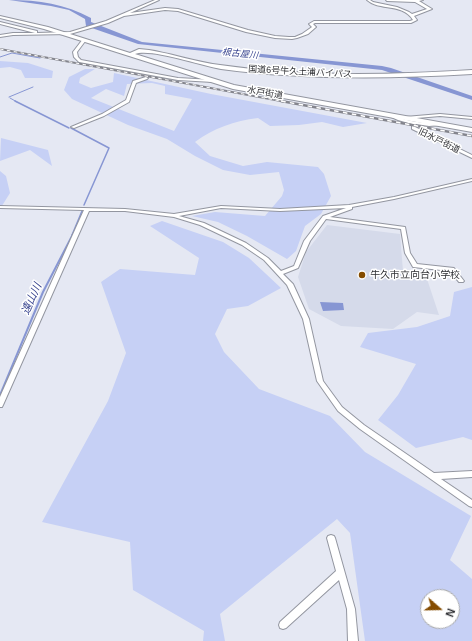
<!DOCTYPE html>
<meta charset="utf-8">
<style>
body{margin:0}
#map{position:relative;width:472px;height:641px;overflow:hidden;background:#e5e8f3;font-family:Arial,sans-serif}
canvas{display:block}
.north{position:absolute;left:420px;top:589px;width:40px;height:40px;box-sizing:border-box;background:#fff;border:1px solid #abacad;border-radius:50%;rotate:110deg;font-size:11px;font-weight:700;line-height:16px;text-align:center;color:#2e2f33}
.north::after{content:'';display:block;margin:auto;width:14px;height:18px;background:#854c00;clip-path:polygon(50% 0,100% 100%,50% 72%,0 100%)}
</style>
<div id="map">
<canvas width="472" height="641"></canvas>
<div class="north">N</div>
</div>
<script>
const g = document.querySelector('canvas').getContext('2d');
g.lineJoin = 'round';
function fill(path, color) { g.fillStyle = color; g.fill(path, 'evenodd'); }
function stroke(path, color, width, dash) { g.strokeStyle = color; g.lineWidth = width; g.lineCap = dash ? 'butt' : 'round'; g.setLineDash(dash || []); g.stroke(path); }
function write(font, color, halo, rows, align = 'center') {
  g.font = font + ' Arial,"Noto Sans JP",sans-serif'; g.lineWidth = 3; g.setLineDash([]); g.textBaseline = 'middle'; g.strokeStyle = halo; g.fillStyle = color; for (const [text, x, y, turn = 0] of rows) {
    g.save(); g.translate(x, y); g.rotate((+turn || 0) * Math.PI / 180); g.textAlign = isNaN(turn) ? turn : align; if (halo) g.strokeText(text, 0, 0); g.fillText(text, 0, 0); g.restore();
  }
}
fill(new Path2D(`
 M 327,225 L 400,234 L 403,271 L 425,273 L 439,315 L 417,312 L 393,329 L 341,326 L 309,309 L 298,277 L 306,252 Z`), '#d5daea');
fill(new Path2D(`
 M 0,61 L 28,63 L 53,71 L 52,78 L 25,78 L 21,70 L 10,67 L 0,68 Z
 M 85,69 L 95,69 L 80,78 L 79,83 L 91,88 L 113,82 L 114,73 L 211,94 L 367,123 L 343,127 L 322,122 L 299,125 L 270,126 L 258,118 C 234,121 214,128 195,142 L 210,156 L 243,166 L 267,162 L 318,167 L 324,174 L 331,196 L 321,214 L 305,226 L 296,251 L 287,259 L 247,236 L 218,222 L 192,216 L 215,212 L 265,216 L 282,196 L 284,190 L 279,172 L 250,175 L 223,170 L 195,156 L 167,139 L 128,125 L 72,99 L 64,90 L 69,77 ZM 152,83 L 165,86 L 165,94 L 192,99 L 174,131 L 91,98 L 106,89 L 124,96 L 127,84 Z
 M 1,138 L 48,150 L 52,166 L 30,150 L 0,161 Z
 M 0,171 L 6,176 L 10,193 L 0,209 Z
 M 162,221 L 223,242 L 249,258 L 281,288 L 248,306 L 227,309 L 215,334 L 224,352 L 259,389 L 330,416 L 365,452 L 471,516 L 450,560 L 472,579 L 472,641 L 365,641 L 350,533 L 337,519 L 220,614 L 225,641 L 203,641 L 204,631 L 133,590 L 130,542 L 42,522 L 108,401 L 126,353 L 101,282 L 120,269 L 195,275 L 199,258 L 150,226 ZM 428,597 L 452,597 L 452,621 L 428,621 Z
 M 472,287 L 472,440 L 463,437 L 416,448 L 378,420 L 398,395 L 416,364 L 360,347 L 368,333 L 417,327 L 450,316 L 454,292 Z`), '#c6d0f5');
fill(new Path2D(`
 M 9,0 C 39,0 65,4 91,18 L 91,22 L 142,42 L 382,66 L 391,68 L 472,96 L 472,100 L 382,70 L 138,44 L 86,26 L 85,19 L 69,10 L 51,6 Z
 M 320,302 L 343,303 L 344,310 L 323,311 Z`), '#8796d3');
stroke(new Path2D(`
 M 0,57 L 12,53 L 40,58
 M 9,97 L 33,87
 M 10,98 L 17,102`), '#8796d3', 1);
stroke(new Path2D(`
 M 15,101 L 69,128
 M 71,128 L 109,148 L 84,205
 M 72,235 L 82,211`), '#8796d3', 1.5);
stroke(new Path2D(`
 M 0,395 L 43,292 L 73,234`), '#8796d3', 2);
const minor = new Path2D(`
 M 155,0 L 159,0 L 130,13 L 165,8 L 178,9 L 248,30 L 275,36 L 289,37 L 295,37 L 302,34 L 312,27 L 309,24 L 314,21 L 410,21 L 413,20 C 403,3 379,11 367,0 L 370,0 L 373,2 L 397,7 L 409,12 L 412,14 L 427,9 L 415,2 L 387,1 L 386,0 L 423,0 L 419,1 L 432,9 L 414,16 L 417,20 L 411,23 L 315,23 L 313,24 L 316,27 L 308,34 L 297,38 L 292,39 L 275,38 L 246,32 L 178,11 L 165,10 L 124,16 L 108,23 L 70,34 L 13,35 L 0,37 L 0,35 L 13,33 L 35,33 L 0,24 L 0,22 L 37,31 L 37,33 L 70,32 L 106,21 Z
 M 83,39 L 86,40 L 77,52 L 78,57 L 81,60 L 178,78 L 213,80 L 215,81 L 213,82 L 178,80 L 79,62 L 74,57 L 73,52 Z
 M 146,77 L 148,78 L 147,79 L 136,83 L 129,102 L 104,116 L 74,128 L 71,127 L 102,114 L 126,100 L 133,81 Z
 M 389,114 C 394,114 401,119 407,120 C 418,123 429,123 441,123 L 441,125 L 429,126 L 416,124 L 415,127 L 472,155 L 472,158 L 412,129 L 412,124 L 398,120 L 389,116 Z
 M 440,114 L 472,117 L 472,119 L 440,116 L 405,119 L 403,118 L 405,117 Z
 M 472,179 L 472,181 L 394,199 L 352,207 L 352,209 L 330,217 L 405,227 L 410,253 L 417,264 L 454,268 L 464,281 L 463,282 L 459,282 L 450,271 L 413,267 L 405,253 L 401,229 L 326,219 L 310,241 L 298,268 L 283,274 L 293,284 L 309,319 L 323,381 L 342,407 L 364,425 L 434,473 L 472,471 L 472,477 L 441,479 L 472,500 L 472,507 L 469,506 L 360,429 L 338,411 L 317,381 L 303,319 L 287,285 L 264,260 L 242,245 L 200,225 L 174,217 L 125,211 L 89,211 L 3,405 L 2,407 L 0,407 L 0,397 L 84,210 L 0,208 L 0,206 L 125,209 L 174,214 L 221,206 L 280,209 L 349,205 L 394,197 ZM 221,208 L 280,211 L 346,208 L 323,216 L 304,241 L 294,266 L 281,271 L 268,258 L 246,243 L 204,223 L 179,216 Z
 M 331,535 L 334,536 L 335,538 L 355,609 L 358,641 L 348,641 L 347,609 L 339,580 L 286,628 L 283,629 L 280,628 L 279,625 L 280,622 L 336,571 L 327,538 L 328,536 Z`);
const highway = new Path2D(`
 M 0,16 L 48,27 L 130,53 L 139,49 L 149,50 C 173,54 196,62 220,65 C 303,77 389,75 472,70 L 472,74 C 389,79 304,80 221,69 C 202,66 151,48 135,54 L 234,85 L 472,128 L 472,132 L 233,89 L 44,29 L 0,18 Z`);
stroke(minor, '#9396a0', 2);
stroke(highway, '#9396a0', 2);
fill(minor, '#fff');
fill(highway, '#fff');
const railFar1 = new Path2D(`
 M 0,49 L 286,102`);
const rail = new Path2D(`
 M 281,101 L 472,136`);
stroke(railFar1, '#84858d', 2);
stroke(rail, '#84858d', 2.5);
stroke(railFar1, '#fff', 1, [3.5]);
stroke(rail, '#fff', 1.5, [4.5]);
for (const [x, y, r, color] of [
 [362,275,4,"#854c00"]
]) { const dot = new Path2D(); dot.arc(x, y, r, 0, 2 * Math.PI); g.fillStyle = color; g.fill(dot); stroke(dot, '#fff', 1.5); }
write('italic 9px', '#3a4690', '#fff', [
 ["根古屋川",240,54,6]
]);
write('9px', '#2e2f33', '#fff', [
 ["国道6号牛久土浦バイパス",300,72,3],
 ["水戸街道",265,93,10],
 ["旧水戸街道",439,141,26]
]);
write('10px', '#2e2f33', '#fff', [
 ["牛久市立向台小学校",370,275]
], 'left');
write('italic 11px', '#3a4690', '#fff', [
 ["遠山川",32,299,-66]
]);
</script>
